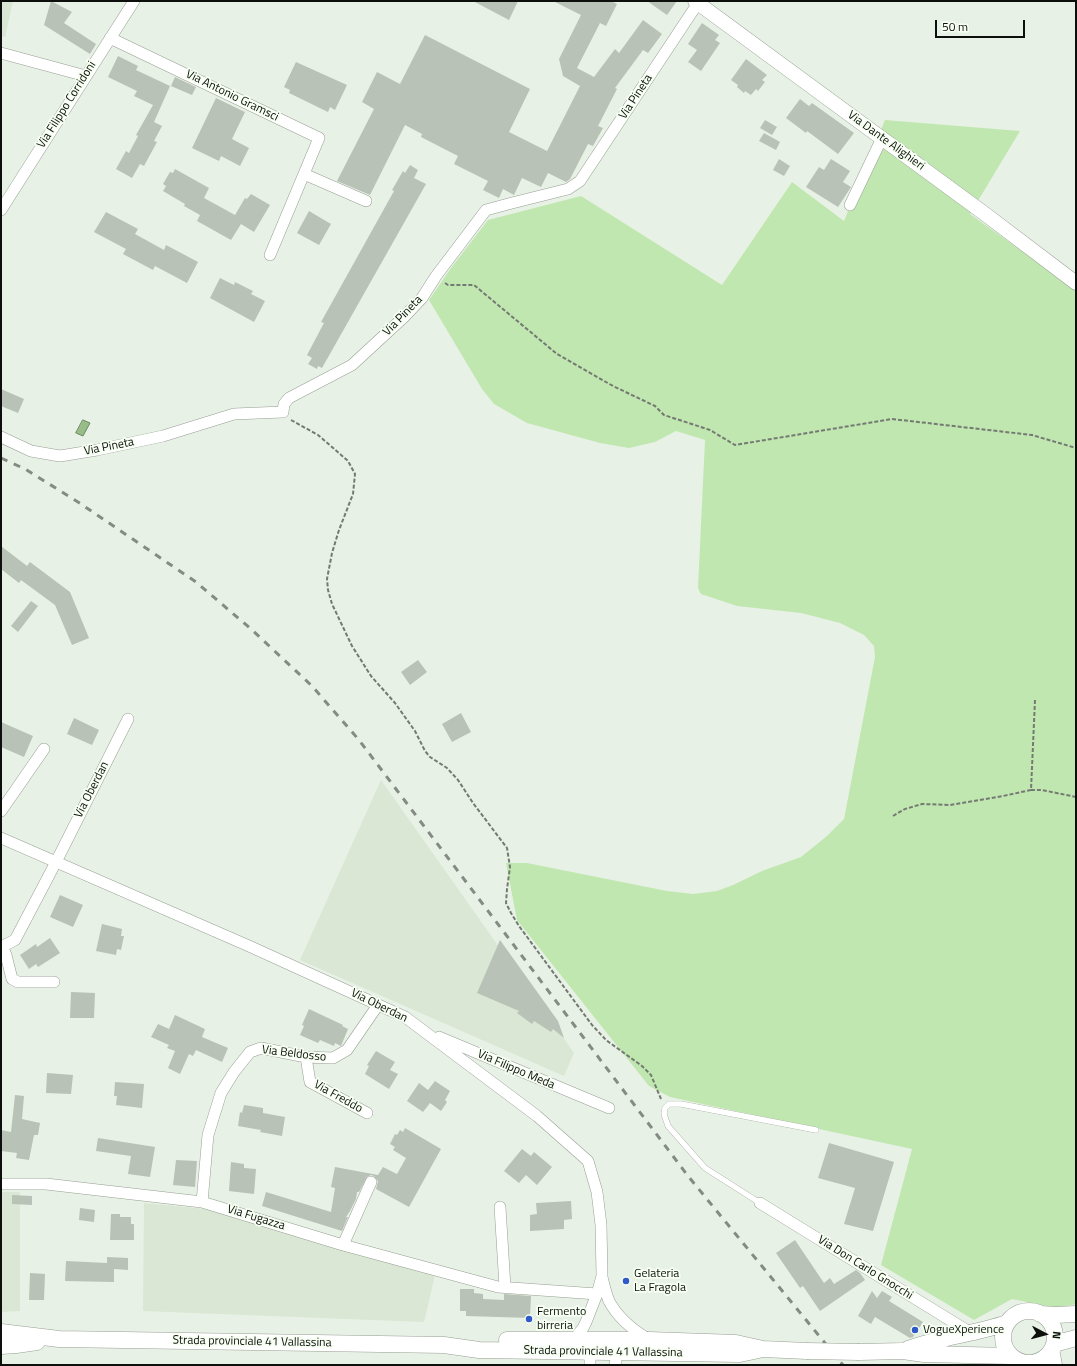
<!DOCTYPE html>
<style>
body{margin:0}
#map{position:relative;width:1077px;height:1366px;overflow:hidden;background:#e8f1e5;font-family:"Titillium Web",sans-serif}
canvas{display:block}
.frame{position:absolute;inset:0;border:2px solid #0c0f0b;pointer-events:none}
.north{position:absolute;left:1025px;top:1314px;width:40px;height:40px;-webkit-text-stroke:3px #f6fff2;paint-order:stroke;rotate:96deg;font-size:11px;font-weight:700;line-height:16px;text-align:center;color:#0c0f0b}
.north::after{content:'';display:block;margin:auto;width:14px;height:18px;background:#0c0f0b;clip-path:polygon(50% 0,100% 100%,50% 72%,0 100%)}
.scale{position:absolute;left:935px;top:20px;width:90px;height:18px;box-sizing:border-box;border:2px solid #0c0f0b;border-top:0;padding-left:5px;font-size:12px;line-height:14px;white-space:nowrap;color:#0c0f0b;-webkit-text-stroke:3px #f6fff2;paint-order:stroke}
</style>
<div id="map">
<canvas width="1077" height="1366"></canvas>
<div class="frame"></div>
<div class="north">N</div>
<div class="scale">50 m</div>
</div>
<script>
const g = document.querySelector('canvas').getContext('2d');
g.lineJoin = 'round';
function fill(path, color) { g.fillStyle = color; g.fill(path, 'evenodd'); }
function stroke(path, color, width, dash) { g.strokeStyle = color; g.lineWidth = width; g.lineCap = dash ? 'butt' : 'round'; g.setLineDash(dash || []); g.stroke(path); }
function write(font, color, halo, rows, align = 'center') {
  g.font = font + ' "Titillium Web",sans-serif'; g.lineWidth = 3.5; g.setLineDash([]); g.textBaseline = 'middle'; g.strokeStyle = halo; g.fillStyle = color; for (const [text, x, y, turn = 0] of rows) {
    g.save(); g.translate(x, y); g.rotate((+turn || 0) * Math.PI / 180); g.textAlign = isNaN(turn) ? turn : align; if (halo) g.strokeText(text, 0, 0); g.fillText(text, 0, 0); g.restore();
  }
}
fill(new Path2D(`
 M 1,1 L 13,1 L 5,37 L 1,36 Z
 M 381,780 L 574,1053 L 564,1076 L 300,960 Z
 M 1,1192 L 20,1192 L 20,1311 L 1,1312 Z
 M 144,1203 L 206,1209 L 435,1275 L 424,1322 L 143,1311 Z`), '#dae7d4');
fill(new Path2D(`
 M 885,120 L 1020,131 L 970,214 L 1076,290 L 1076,1304 L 1057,1308 L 1012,1299 L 974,1320 L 881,1265 L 912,1149 L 670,1097 L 649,1086 L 517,920 L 506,863 L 527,863 L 667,891 L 693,894 L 717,891 L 733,885 L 762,871 L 801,857 L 827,836 L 844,819 L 875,657 L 874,646 L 864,635 L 840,623 L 801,613 L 737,606 L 701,594 L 698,588 L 705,440 L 676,431 L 655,442 L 629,448 L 600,443 L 527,423 L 494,404 L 482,389 L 429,300 L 451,268 L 488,220 L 581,196 L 722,285 L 792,182 L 844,221 Z`), '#c1e7b1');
const water = new Path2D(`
 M 83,420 L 90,423 L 83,436 L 76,433 Z`);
fill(water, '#97bc87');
stroke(water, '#6d8862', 1);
fill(new Path2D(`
 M 51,1 L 72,12 L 64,23 L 96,44 L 90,54 L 44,25 Z
 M 473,1 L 518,1 L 509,20 Z
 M 553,1 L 611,1 L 617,4 L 606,26 L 600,23 L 577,68 L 594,77 L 615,49 L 619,53 L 643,20 L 662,34 L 648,53 L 643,50 L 615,88 L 617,89 L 598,126 L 603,128 L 593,146 L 588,144 L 570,179 L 566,182 L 548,173 L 541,187 L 522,178 L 514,195 L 503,189 L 499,198 L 483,190 L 488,181 L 454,164 L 458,156 L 421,137 L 422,134 L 405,125 L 370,195 L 337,181 L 374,109 L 362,102 L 377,72 L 400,84 L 425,35 L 530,89 L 509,132 L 547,151 L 580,86 L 563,76 L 559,59 L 581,15 Z
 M 647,1 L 677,1 L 667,15 Z
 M 702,23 L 719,35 L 715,40 L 720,43 L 701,71 L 688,62 L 697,50 L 688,44 Z
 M 118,56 L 138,66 L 136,70 L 170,86 L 154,122 L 162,126 L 154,141 L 157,142 L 144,166 L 140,164 L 132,178 L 116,169 L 126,151 L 129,153 L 138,136 L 136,135 L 153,105 L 134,96 L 137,91 L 108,77 Z
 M 746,59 L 767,75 L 762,80 L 765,82 L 758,91 L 756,89 L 751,95 L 745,91 L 744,93 L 737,87 L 738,85 L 731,80 Z
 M 296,62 L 347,85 L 335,110 L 330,107 L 328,112 L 289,93 L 290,90 L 284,87 Z
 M 175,77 L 196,87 L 192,95 L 171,86 Z
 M 216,98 L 245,112 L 232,139 L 249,148 L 240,166 L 221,156 L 219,161 L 192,148 Z
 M 800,99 L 809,106 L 812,103 L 854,133 L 838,154 L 807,131 L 806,133 L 786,118 Z
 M 765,120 L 777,127 L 772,135 L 760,128 Z
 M 764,133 L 780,142 L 776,150 L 759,141 Z
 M 779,159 L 790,166 L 784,176 L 773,170 Z
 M 831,159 L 850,171 L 843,182 L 851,187 L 838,207 L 806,187 L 819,167 L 824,170 Z
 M 410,165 L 418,170 L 414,178 L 426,184 L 322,368 L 318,366 L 317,369 L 308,364 L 312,358 L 307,355 L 324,323 L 321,322 L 394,191 L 392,190 L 403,171 L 405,173 Z
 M 175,169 L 209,188 L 204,198 L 235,215 L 245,198 L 247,199 L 251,194 L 270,205 L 254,232 L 241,224 L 231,240 L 197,221 L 200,215 L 184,206 L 185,204 L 163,191 L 166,186 L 163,184 L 170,172 L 173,173 Z
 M 309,211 L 331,224 L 319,245 L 297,233 Z
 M 106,212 L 138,229 L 135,234 L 164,250 L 166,245 L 198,262 L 187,283 L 155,266 L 153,270 L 123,254 L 126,249 L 94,232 Z
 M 220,278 L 234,285 L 235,282 L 253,291 L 251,294 L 265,301 L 254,322 L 210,298 Z
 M 1,389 L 24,399 L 18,413 L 1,406 Z
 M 1,546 L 27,566 L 30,562 L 70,592 L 89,638 L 72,645 L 55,605 L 21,580 L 19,583 L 1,569 Z
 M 31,601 L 38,606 L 18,632 L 11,626 Z
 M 418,660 L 427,672 L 410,685 L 401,672 Z
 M 461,713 L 471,732 L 452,742 L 442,724 Z
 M 74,718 L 99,730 L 92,745 L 67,734 Z
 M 1,722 L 33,736 L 24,757 L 1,747 Z
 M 60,895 L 83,905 L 73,927 L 50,917 Z
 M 102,924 L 122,929 L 121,936 L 124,936 L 121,950 L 117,949 L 116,955 L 96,951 Z
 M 50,938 L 60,953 L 38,967 L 36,964 L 29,969 L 20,955 L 36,944 L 37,947 Z
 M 500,940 L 558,1021 L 564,1038 L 553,1029 L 551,1032 L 534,1021 L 532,1024 L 517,1013 L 519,1011 L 477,993 Z
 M 71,992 L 95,993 L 94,1018 L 70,1018 Z
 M 309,1009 L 343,1025 L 342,1026 L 348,1029 L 341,1046 L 335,1043 L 334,1046 L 320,1040 L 318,1043 L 300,1035 L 304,1026 L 302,1025 Z
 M 175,1015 L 205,1029 L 202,1037 L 228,1048 L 222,1062 L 196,1050 L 193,1056 L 189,1054 L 180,1074 L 168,1068 L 175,1051 L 167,1048 L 169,1045 L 151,1037 L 158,1024 L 169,1029 Z
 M 376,1051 L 395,1062 L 390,1070 L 398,1074 L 389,1089 L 365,1074 L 369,1066 L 367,1065 Z
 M 47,1073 L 73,1075 L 71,1094 L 46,1093 Z
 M 435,1081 L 450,1091 L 445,1100 L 447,1102 L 441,1111 L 430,1103 L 423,1112 L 407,1101 L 419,1083 L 428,1090 Z
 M 115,1082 L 144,1084 L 142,1108 L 116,1105 L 117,1096 L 114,1096 Z
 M 15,1095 L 24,1096 L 22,1119 L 40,1123 L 38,1135 L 34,1135 L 29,1160 L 16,1158 L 17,1153 L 1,1151 L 1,1130 L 11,1132 Z
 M 244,1105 L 263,1108 L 263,1113 L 285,1117 L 282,1136 L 260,1132 L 261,1130 L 238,1126 L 240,1112 L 242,1113 Z
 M 405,1128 L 441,1149 L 409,1207 L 376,1189 L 378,1181 L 374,1176 L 371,1175 L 367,1177 L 359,1192 L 357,1192 L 356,1199 L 350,1211 L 346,1217 L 348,1217 L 342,1231 L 262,1206 L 266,1192 L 331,1212 L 335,1188 L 331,1187 L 335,1167 L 378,1175 L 383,1167 L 397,1174 L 406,1158 L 393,1150 L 395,1147 L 390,1144 L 395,1134 L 397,1135 L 400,1130 L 403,1132 Z
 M 98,1138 L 155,1147 L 150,1177 L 128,1174 L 131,1156 L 96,1151 Z
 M 829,1143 L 894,1162 L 873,1231 L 844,1224 L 855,1188 L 818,1178 Z
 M 522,1149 L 531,1156 L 534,1152 L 552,1167 L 537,1185 L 526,1175 L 519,1183 L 504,1171 Z
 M 176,1160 L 197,1161 L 195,1187 L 173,1185 Z
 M 231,1162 L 244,1164 L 244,1168 L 256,1169 L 254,1194 L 229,1191 Z
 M 12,1195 L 32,1196 L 32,1205 L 12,1204 Z
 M 571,1201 L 572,1219 L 564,1220 L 564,1229 L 530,1231 L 530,1215 L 537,1214 L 536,1203 Z
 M 80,1208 L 95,1210 L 94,1222 L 79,1220 Z
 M 111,1214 L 120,1214 L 120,1217 L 131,1217 L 131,1224 L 134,1224 L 134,1240 L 110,1240 Z
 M 795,1240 L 824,1283 L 830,1278 L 834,1284 L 856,1270 L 860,1273 L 865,1280 L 820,1311 L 803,1286 L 800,1288 L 776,1253 Z
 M 107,1257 L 128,1258 L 128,1270 L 114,1269 L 114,1282 L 65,1281 L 66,1261 L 107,1263 Z
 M 30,1273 L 45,1274 L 44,1300 L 29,1300 Z
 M 460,1289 L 474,1289 L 474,1293 L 483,1294 L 483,1299 L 504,1300 L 504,1294 L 531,1296 L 530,1318 L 466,1316 L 466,1311 L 460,1311 Z
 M 872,1291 L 877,1298 L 882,1291 L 892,1297 L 889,1301 L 923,1322 L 913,1337 L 910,1338 L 875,1317 L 871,1324 L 858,1316 Z`), '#b9c2b6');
const service = new Path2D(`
 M 760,1203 L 705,1168 L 668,1126 L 664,1114 L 665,1108 L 669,1104 L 681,1104 L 816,1130`);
const minor = new Path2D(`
 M 110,38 L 319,138 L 270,255
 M 1,53 L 86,76
 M 304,174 L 366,201
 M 850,205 L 882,138
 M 1,210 L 134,1
 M 1,437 L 31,451 L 60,456 L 97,450 L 163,436 L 234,414 L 283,412 L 284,404 L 289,398 L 352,365 L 404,317 L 422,298 L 436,276 L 486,210 L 512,203 L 568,189 L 580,181 L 698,3
 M 1,811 L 44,749
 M 1,838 L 249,946 L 405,1017 L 537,1116 L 588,1161 L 597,1192 L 601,1225 L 602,1276 L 597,1294 L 586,1322 L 583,1328 L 574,1339
 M 1,947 L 15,940 L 56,862 L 128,719
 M 1,950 L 4,951 L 6,955 L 12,979 L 18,982 L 54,982
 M 439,1037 L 609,1108
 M 306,1057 L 310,1082 L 367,1113
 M 1,1184 L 46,1184 L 202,1202 L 343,1245 L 498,1287 L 597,1294
 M 202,1202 L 208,1135 L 221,1093 L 234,1072 L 250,1052 L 261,1048 L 306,1057 L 333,1058 L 347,1050 L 378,1005
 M 760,1203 L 971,1333
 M 500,1207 L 505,1287
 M 343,1245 L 371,1182
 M 602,1277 C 604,1285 606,1294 609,1301 C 618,1318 633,1330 648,1339
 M 590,1365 L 590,1352
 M 615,1365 L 617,1353`);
const tertiary = new Path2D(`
 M 695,1 L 985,214 L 1076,283
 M 1052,1349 L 1055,1365
 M 1026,1363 L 1030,1365`);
const secondary = new Path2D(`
 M1003 1337a26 26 0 1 1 52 0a26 26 0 1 1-52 0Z
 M 1040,1314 L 1056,1315 L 1076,1314
 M 1,1332 L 59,1339 L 444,1345 L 479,1350 L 740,1354 L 763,1349
 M 507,1340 L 649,1340 L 736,1343 L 763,1349 L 807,1351
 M 1054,1344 L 1076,1338
 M 1,1346 L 16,1345 L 37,1342
 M 908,1349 C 940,1337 975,1334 1007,1323
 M 859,1352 L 903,1351 L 924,1354 L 1011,1356`);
stroke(service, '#979f94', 6);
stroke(minor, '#979f94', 12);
stroke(tertiary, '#979f94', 15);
stroke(secondary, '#979f94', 17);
stroke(new Path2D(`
 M 445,283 L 448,285 L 474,285 L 557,354 L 613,386 L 655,406 L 664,415 L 710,430 L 735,445 L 892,419 L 1032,435 L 1076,448
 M 291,420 L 318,435 L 332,447 L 348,461 L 355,474 L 353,494 L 339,530 L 332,553 L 327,579 L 328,590 L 332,604 L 352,646 L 371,676 L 395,703 L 415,731 L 425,751 L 430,757 L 447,768 L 458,780 L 473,803 L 507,848 L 510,867 L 507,889 L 506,903 L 511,913 L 519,926 L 592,1025 L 606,1040 L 642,1066 L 651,1075 L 661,1099
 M 1035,700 L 1031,790 L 1042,790 L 1076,797
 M 893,816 L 905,809 L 922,804 L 950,805 L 1003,796 L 1031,790`), '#747a72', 2, [4, 2]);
stroke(service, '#fff', 5.5);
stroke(minor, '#fff', 11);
stroke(tertiary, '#fff', 14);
stroke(secondary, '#fff', 16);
stroke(new Path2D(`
 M 1,458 L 25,469 L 78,502 L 196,582 L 251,629 L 312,686 L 359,740 L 688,1176 L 843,1365`), '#848b82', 3, [7, 7]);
const secondaryBridge = new Path2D(`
 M 807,1351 L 859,1352`);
stroke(secondaryBridge, '#979f94', 17, []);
stroke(secondaryBridge, '#fff', 16);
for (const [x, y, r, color] of [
 [626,1281,4,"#2f59c8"],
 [529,1319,4,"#2f59c8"],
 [915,1330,4,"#2f59c8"]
]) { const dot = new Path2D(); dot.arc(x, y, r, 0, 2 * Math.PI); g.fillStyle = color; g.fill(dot); stroke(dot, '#f6fff2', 1.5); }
write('12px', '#0c0f0b', '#f6fff2', [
 ["Via Antonio Gramsci",232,96,26],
 ["Via Pineta",636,97,-57],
 ["Via Filippo Corridoni",67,105,-58],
 ["Via Dante Alighieri",886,141,36],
 ["Via Pineta",403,316,-46],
 ["Via Pineta",109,447,-11],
 ["Via Oberdan",92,790,-63],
 ["Via Oberdan",379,1006,26],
 ["Via Beldosso",294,1054,7],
 ["Via Filippo Meda",516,1070,23],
 ["Via Freddo",338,1097,29],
 ["Via Fugazza",256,1218,17],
 ["Via Don Carlo Gnocchi",865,1268,32],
 ["Strada provinciale 41 Vallassina",252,1342,1],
 ["Strada provinciale 41 Vallassina",603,1352,1]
]);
write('12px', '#0c0f0b', '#f6fff2', [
 ["Gelateria",634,1274],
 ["La Fragola",634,1288],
 ["Fermento",537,1312],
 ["birreria",537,1326],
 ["VogueXperience",923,1330]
], 'left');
</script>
